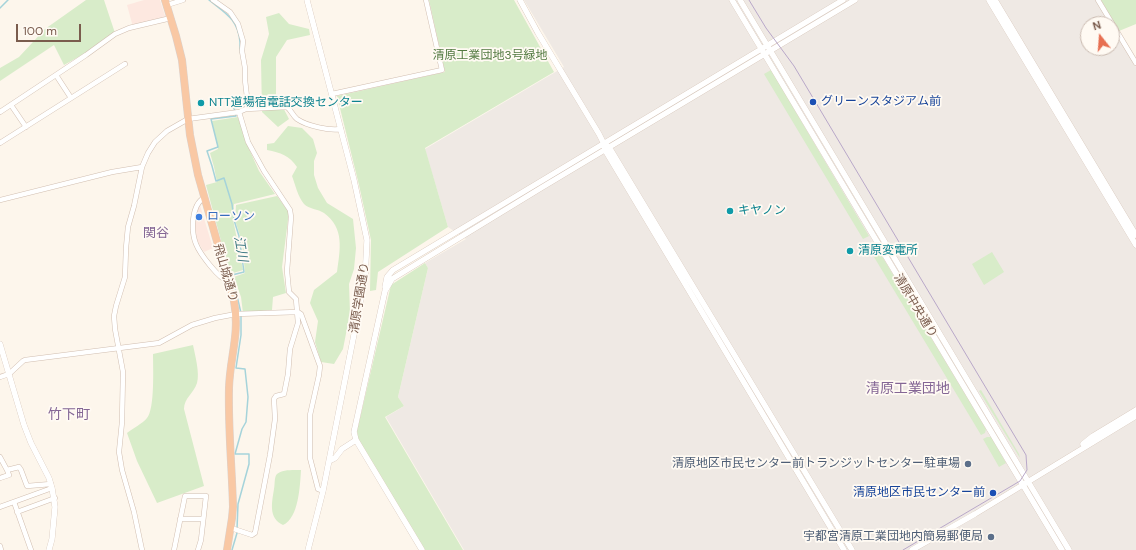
<!DOCTYPE html>
<meta charset="utf-8">
<style>
body{margin:0}
#map{position:relative;width:1136px;height:550px;overflow:hidden;background:#fdf6ec;font-family:"DM Sans",sans-serif}
canvas{display:block}
.north{position:absolute;left:1080px;top:16px;width:40px;height:40px;box-sizing:border-box;background:#fffaf3;border:1px solid #cabbb1;border-radius:50%;rotate:343deg;font-size:11px;font-weight:700;line-height:16px;text-align:center;color:#7a5c4d}
.north::after{content:'';display:block;margin:auto;width:14px;height:18px;background:#e76f51;clip-path:polygon(50% 0,100% 100%,50% 72%,0 100%)}
.scale{position:absolute;left:16px;top:24px;width:65px;height:18px;box-sizing:border-box;border:2px solid #7a5c4d;border-top:0;padding-left:5px;font-size:12px;line-height:14px;white-space:nowrap;color:#7a5c4d;-webkit-text-stroke:3px #fffaf3;paint-order:stroke}
</style>
<div id="map">
<canvas width="1136" height="550"></canvas>
<div class="north">N</div>
<div class="scale">100 m</div>
</div>
<script>
const g = document.querySelector('canvas').getContext('2d');
g.lineJoin = 'round';
function fill(path, color) { g.fillStyle = color; g.fill(path, 'evenodd'); }
function stroke(path, color, width, dash) { g.strokeStyle = color; g.lineWidth = width; g.lineCap = dash ? 'butt' : 'round'; g.setLineDash(dash || []); g.stroke(path); }
function write(font, color, halo, rows, align = 'center') {
  g.font = font + ' "DM Sans","Noto Sans JP",sans-serif'; g.lineWidth = 3.5; g.setLineDash([]); g.textBaseline = 'middle'; g.strokeStyle = halo; g.fillStyle = color; for (const [text, x, y, turn = 0] of rows) {
    g.save(); g.translate(x, y); g.rotate((+turn || 0) * Math.PI / 180); g.textAlign = isNaN(turn) ? turn : align; if (halo) g.strokeText(text, 0, 0); g.fillText(text, 0, 0); g.restore();
  }
}
fill(new Path2D(`
 M 144,0 L 160,0 L 166,19 L 133,27 L 127,5 Z
 M 199,202 L 213,248 L 204,252 L 197,240 L 192,225 Z`), '#fde8e0');
fill(new Path2D(`
 M 524,0 L 1096,0 L 1110,24 L 1088,24 L 1088,48 L 1112,48 L 1112,27 L 1136,67 L 1136,550 L 464,550 L 386,417 L 404,406 L 398,397 L 428,268 L 425,263 L 466,239 L 448,227 L 425,149 L 564,67 Z`), '#efe9e4');
fill(new Path2D(`
 M 86,0 L 104,0 L 116,36 L 64,65 L 54,45 L 0,81 L 0,68 L 19,57 L 45,29 Z
 M 429,0 L 514,0 L 554,72 L 425,148 L 448,227 L 378,272 L 376,290 L 370,291 L 371,240 L 359,185 L 337,96 L 445,72 Z
 M 1101,0 L 1136,0 L 1136,24 L 1119,31 Z
 M 279,13 L 289,24 L 309,29 L 310,35 L 287,40 L 276,57 L 276,94 L 289,119 L 278,127 L 262,112 L 261,60 L 269,34 L 266,17 Z
 M 771,70 L 869,236 L 863,239 L 764,74 Z
 M 238,117 L 246,142 L 259,171 L 275,194 L 234,204 L 233,219 L 243,270 L 230,274 L 206,185 L 217,182 L 214,167 L 210,153 L 218,149 L 212,121 Z
 M 288,126 L 302,128 L 313,139 L 317,153 L 314,161 L 314,175 L 318,188 L 327,203 L 353,219 L 356,248 L 354,269 L 349,284 L 350,313 L 343,349 L 334,364 L 321,362 L 315,342 L 318,321 L 310,303 L 314,290 L 337,272 C 340,250 345,228 324,213 C 318,209 309,209 304,204 C 298,197 295,184 292,176 L 297,167 C 289,155 281,153 267,150 L 267,144 L 274,143 Z
 M 277,196 L 289,212 L 282,267 L 286,293 L 273,297 L 272,310 L 243,313 L 241,297 L 234,277 L 245,273 L 242,242 L 235,220 L 236,205 Z
 M 874,243 L 986,429 L 985,433 L 981,435 L 868,247 Z
 M 992,252 L 1004,272 L 984,285 L 972,264 Z
 M 425,263 L 428,268 L 398,397 L 404,406 L 385,417 L 463,550 L 425,550 L 358,439 L 357,431 L 391,285 Z
 M 193,345 C 195,355 200,373 197,383 C 194,393 184,398 184,409 L 204,486 L 157,503 L 137,461 L 127,433 C 133,428 142,424 147,418 C 155,409 153,367 153,354 Z
 M 981,390 L 1019,454 L 1020,458 L 979,391 Z
 M 987,437 L 991,437 L 1006,463 L 999,467 L 983,439 Z
 M 301,470 C 300,485 299,518 283,525 C 268,518 272,502 274,489 C 275,485 274,477 277,474 C 282,469 295,470 301,470 Z`), '#d8ecc9');
stroke(new Path2D(`
 M 209,0 C 225,13 238,19 240,42 C 240,47 240,51 241,55
 M 0,8 L 8,0
 M 237,529 L 238,504 L 249,464 L 249,454 L 235,454 L 242,429 L 246,422 L 248,397 L 245,369 L 236,368 L 241,335 L 241,313 L 232,275 L 244,272 L 239,236 L 234,220 L 232,204 L 224,178 L 216,181 L 212,166 L 207,151 L 218,147 L 211,119 L 236,116 L 234,108 L 245,106 L 245,101
 M 232,550 L 237,533 L 237,531`), '#a5d3da', 1.5);
const minor = new Path2D(`
 M 1098,0 L 1136,63
 M 167,5 L 183,0
 M 56,75 L 71,98
 M 332,94 L 442,70 L 426,0
 M 11,105 L 26,127
 M 246,109 L 287,107 C 291,110 293,116 297,119 C 307,126 330,131 341,129
 M 0,112 L 86,55 L 115,34 L 129,28 L 171,18
 M 0,143 L 125,64
 M 204,198 C 191,205 191,232 196,244 C 200,254 219,279 228,281
 M 0,200 L 112,172 L 142,167
 M 0,377 L 9,374 L 23,361 L 25,360 L 159,343 L 192,325 L 215,318 L 236,314 L 298,312 L 301,314 L 320,366 L 319,375 L 310,415 L 310,458 L 318,489 L 323,491
 M 0,457 L 7,470 L 19,467 L 21,470 L 27,486 L 51,484
 M 0,478 L 9,475 L 7,470
 M 14,502 L 31,550
 M 0,507 L 52,488
 M 17,512 L 55,498
 M 180,519 L 203,519
 M 231,528 L 252,535 L 255,533 L 270,455 L 275,419 L 274,399 L 276,396 L 284,394 L 288,374 L 290,349 L 298,323 L 296,299 L 289,292 L 287,271 L 291,217 L 290,210 L 264,171 L 248,142 L 239,112
 M 0,546 L 1,550
 M 142,550 L 134,512 L 122,470 L 119,452 L 122,422 L 123,372 L 115,329 L 114,316 L 116,306 L 125,277 L 126,248 L 128,227 L 134,206 L 142,167 L 148,153 L 155,142 L 167,131 L 188,119 L 239,112 L 246,109 L 248,106 L 245,80 L 245,68 L 242,51 L 243,41 L 238,24 L 230,12 L 213,0
 M 174,550 L 185,496 L 206,496 L 201,540 L 198,550`);
const tertiary = new Path2D(`
 M 307,0 L 354,180 L 367,240 L 365,279 L 323,491 L 308,550
 M 520,0 L 538,33 L 599,134 L 604,144 L 605,150 L 844,550
 M 732,0 L 1062,550
 M 740,0 L 1069,550
 M 989,0 L 1136,245
 M 995,0 L 1136,235
 M 606,145 L 609,147 L 852,550
 M 385,287 L 387,277 L 393,270 L 843,0
 M 0,344 L 24,425 L 31,443 L 49,478 L 52,488 L 55,507 L 52,539 L 49,550
 M 356,440 L 422,550
 M 1083,444 L 1093,436 L 1136,410
 M 329,461 L 335,458 L 342,449 L 356,440 L 354,432 L 385,291 L 392,279 L 541,188 L 855,0
 M 912,550 L 975,514 L 1136,416`);
const trunk = new Path2D(`
 M 165,0 L 176,36 L 182,60 L 190,135 L 198,175 L 234,301 C 240,334 230,356 229,388 C 228,428 232,467 233,507 L 232,518 L 227,550`);
stroke(minor, '#d1beb0', 5.5);
stroke(tertiary, '#d1beb0', 6);
stroke(trunk, '#dad1cd', 8);
stroke(minor, '#fff', 4.5);
stroke(tertiary, '#fff', 5.5);
stroke(trunk, '#f9c8a4', 7);
stroke(new Path2D(`
 M 749,0 L 766,28 L 794,66 L 1026,455 L 1027,470 L 1020,481 L 903,550`), '#b9a8c9', 1);
for (const [x, y, r, color] of [
 [813,102,4,"#1a4fb4"],
 [201,103,4,"#0f9aa8"],
 [730,211,4,"#0f9aa8"],
 [199,217,4,"#3f7fe0"],
 [850,251,4,"#0f9aa8"],
 [968,464,4,"#5c6f8a"],
 [993,493,4,"#1a4fb4"],
 [991,537,4,"#5c6f8a"]
]) { const dot = new Path2D(); dot.arc(x, y, r, 0, 2 * Math.PI); g.fillStyle = color; g.fill(dot); stroke(dot, '#fffaf3', 1.5); }
write('12px', '#537a41', '#fffaf3', [
 ["清原工業団地3号緑地",490,56]
]);
write('12px', '#164399', '#fffaf3', [
 ["グリーンスタジアム前",821,102],
 ["清原地区市民センター前",985,493,"right"]
], 'left');
write('12px', '#0d838f', '#fffaf3', [
 ["NTT道場宿電話交換センター",209,103],
 ["キヤノン",738,211],
 ["清原変電所",858,251]
], 'left');
write('12px', '#366cbe', '#fffaf3', [
 ["ローソン",207,217]
], 'left');
write('12px', '#7a5c4d', '#fffaf3', [
 ["飛山城通り",225,273,74],
 ["清原学園通り",360,298,-81],
 ["清原中央通り",915,306,59]
]);
write('12px', '#4e5e75', '#fffaf3', [
 ["清原地区市民センター前トランジットセンター駐車場",960,464],
 ["宇都宮清原工業団地内簡易郵便局",983,537]
], 'right');
write('13px', '#846695', '#fffaf3', [
 ["関谷",156,234]
]);
write('italic 13px', '#437c86', '#fffaf3', [
 ["江川",240,249,80]
]);
write('14px', '#846695', '#fffaf3', [
 ["清原工業団地",908,389],
 ["竹下町",69,415]
]);
</script>
